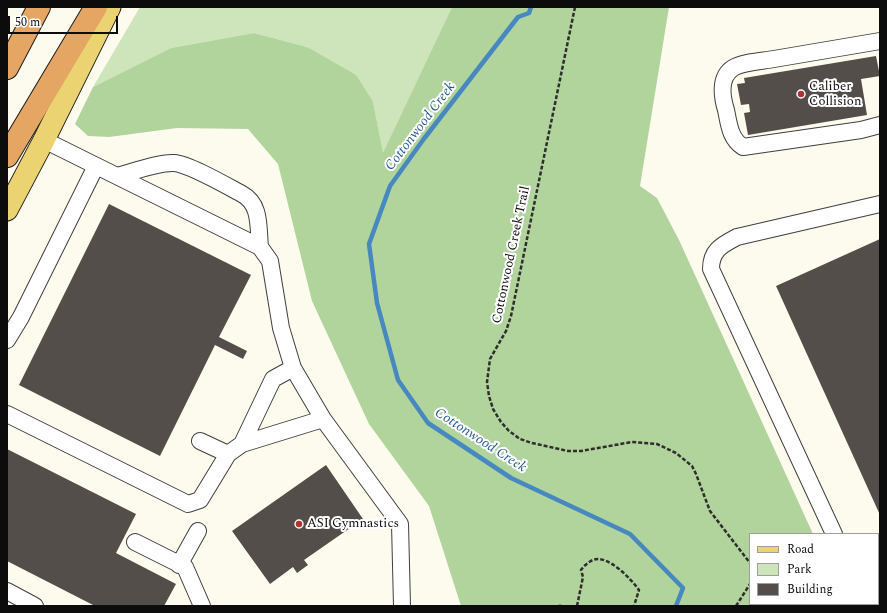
<!DOCTYPE html>
<style>
body{margin:0}
#map{position:relative;width:887px;height:613px;overflow:hidden;background:#fdfbed;font-family:Spectral,serif}
canvas{display:block}
.frame{position:absolute;inset:0;border:8px solid #0c0c0c;pointer-events:none}
.legend{position:absolute;left:749px;top:533px;width:130px;height:72px;box-sizing:border-box;background:#fff;border:1px solid #9e9e9e;margin:0;padding:5px 7px;list-style:none;font-size:12px;color:#0c0c0c}
.legend li{display:flex;align-items:center;gap:8px;height:20px}
.legend b{width:20px;border:1px solid #9e9e9e}
.scale{position:absolute;left:8px;top:16px;width:110px;height:18px;box-sizing:border-box;border:2px solid #0c0c0c;border-top:0;padding-left:5px;font-size:12px;line-height:14px;white-space:nowrap;color:#0c0c0c;-webkit-text-stroke:3px #fff;paint-order:stroke}
</style>
<div id="map">
<canvas width="887" height="613"></canvas>
<div class="frame"></div>
<ul class="legend">
<li><b style="height:5px;background:#ead370"></b>Road</li>
<li><b style="height:11px;background:#cee4bb"></b>Park</li>
<li><b style="height:11px;background:#544e4a"></b>Building</li>
</ul>
<div class="scale">50 m</div>
</div>
<script>
const g = document.querySelector('canvas').getContext('2d');
g.lineJoin = 'round';
function fill(path, color) { g.fillStyle = color; g.fill(path, 'evenodd'); }
function stroke(path, color, width, dash) { g.strokeStyle = color; g.lineWidth = width; g.lineCap = dash ? 'butt' : 'round'; g.setLineDash(dash || []); g.stroke(path); }
function write(font, color, halo, rows, align = 'center') {
  g.font = font + ' Spectral,serif'; g.lineWidth = 4; g.setLineDash([]); g.textBaseline = 'middle'; g.strokeStyle = halo; g.fillStyle = color; for (const [text, x, y, turn = 0] of rows) {
    g.save(); g.translate(x, y); g.rotate((+turn || 0) * Math.PI / 180); g.textAlign = isNaN(turn) ? turn : align; if (halo) g.strokeText(text, 0, 0); g.fillText(text, 0, 0); g.restore();
  }
}
fill(new Path2D(`
 M 140,7 L 452,7 L 383,154 L 373,102 L 307,47 L 254,33 L 171,48 L 93,87 Z`), '#cee4bb');
fill(new Path2D(`
 M 452,7 L 669,7 L 640,186 L 657,198 L 679,240 L 813,534 L 750,534 L 750,604 L 845,604 L 846,606 L 461,606 L 429,506 L 369,424 L 312,301 L 278,164 L 248,129 L 177,128 L 109,137 L 88,136 L 75,124 L 93,87 L 171,48 L 254,33 L 307,47 L 356,75 L 373,102 L 383,153 Z`), '#b1d39c');
stroke(new Path2D(`
 M 531,7 L 529,13 L 518,17 L 423,140 L 390,186 L 369,244 L 377,303 L 398,380 L 428,423 L 511,478 L 630,534 L 683,588 L 676,606`), '#4688bf', 4.5);
fill(new Path2D(`
 M 876,56 L 880,76 L 861,79 L 867,115 L 748,135 L 744,113 L 750,112 L 749,104 L 741,105 L 737,84 L 745,83 L 744,78 Z
 M 109,204 L 251,275 L 219,337 L 247,351 L 243,359 L 215,345 L 160,456 L 19,385 Z
 M 880,239 L 880,515 L 776,286 Z
 M 7,449 L 136,514 L 116,553 L 176,584 L 164,606 L 95,606 L 7,561 Z
 M 326,465 L 363,519 L 304,560 L 308,565 L 297,573 L 293,567 L 270,584 L 232,531 Z`), '#544e4a');
const minor = new Path2D(`
 M 880,41 C 845,47 810,53 774,59 C 763,61 742,62 733,68 C 719,77 722,97 726,110 C 729,124 730,139 743,147 L 861,130 L 880,125
 M 44,140 L 260,247 L 270,261 L 281,328 L 293,368 L 323,419 L 400,524 L 402,606
 M 117,176 C 132,172 159,162 174,163 C 189,164 227,186 242,194 C 261,204 258,227 260,247
 M 7,340 L 21,317 L 96,166
 M 7,414 L 188,504 L 200,500 L 228,454 L 242,444 L 273,379 L 293,368
 M 200,441 L 228,454
 M 242,444 L 323,419
 M 834,534 L 711,269 C 711,250 722,245 737,237 L 880,204
 M 135,542 L 185,567 L 202,606
 M 179,565 L 198,531
 M 7,591 L 35,606
 M 867,604 L 867,606`);
const major = new Path2D(`
 M 7,210 L 44,140 L 110,7`);
const highway = new Path2D(`
 M 7,68 L 39,7
 M 7,156 L 96,7`);
stroke(minor, '#3f3f3f', 18);
stroke(major, '#1d1d1d', 23);
stroke(highway, '#1d1d1d', 24);
stroke(new Path2D(`
 M 575,7 L 511,316 L 506,331 L 490,359 L 487,382 L 489,396 L 493,409 L 501,422 L 509,431 L 520,439 L 532,443 L 568,451 L 581,451 L 632,442 L 657,444 L 676,453 L 692,466 L 696,474 L 710,511 L 750,563
 M 558,606 L 564,606
 M 577,606 L 583,577 L 581,570 C 584,566 588,562 593,560 C 608,554 631,579 639,590 L 634,606
 M 736,606 L 750,584`), '#2e2e2e', 2.5, [4, 2]);
stroke(minor, '#fff', 16);
stroke(major, '#ead370', 21);
stroke(highway, '#e5a664', 22);
for (const [x, y, r, color] of [
 [801,94,4,"#ad3433"],
 [299,524,4,"#ad3433"]
]) { const dot = new Path2D(); dot.arc(x, y, r, 0, 2 * Math.PI); g.fillStyle = color; g.fill(dot); stroke(dot, '#fff', 1.5); }
write('13px', '#0c0c0c', '#fff', [
 ["Caliber",809,87],
 ["Collision",809,102],
 ["ASI Gymnastics",307,524]
], 'left');
write('13px', '#0c0c0c', '#fff', [
 ["Cottonwood Creek Trail",512,255,-78]
]);
write('italic 14px', '#235b90', '#fff', [
 ["Cottonwood Creek",421,127,-53],
 ["Cottonwood Creek",480,441,33]
]);
</script>
